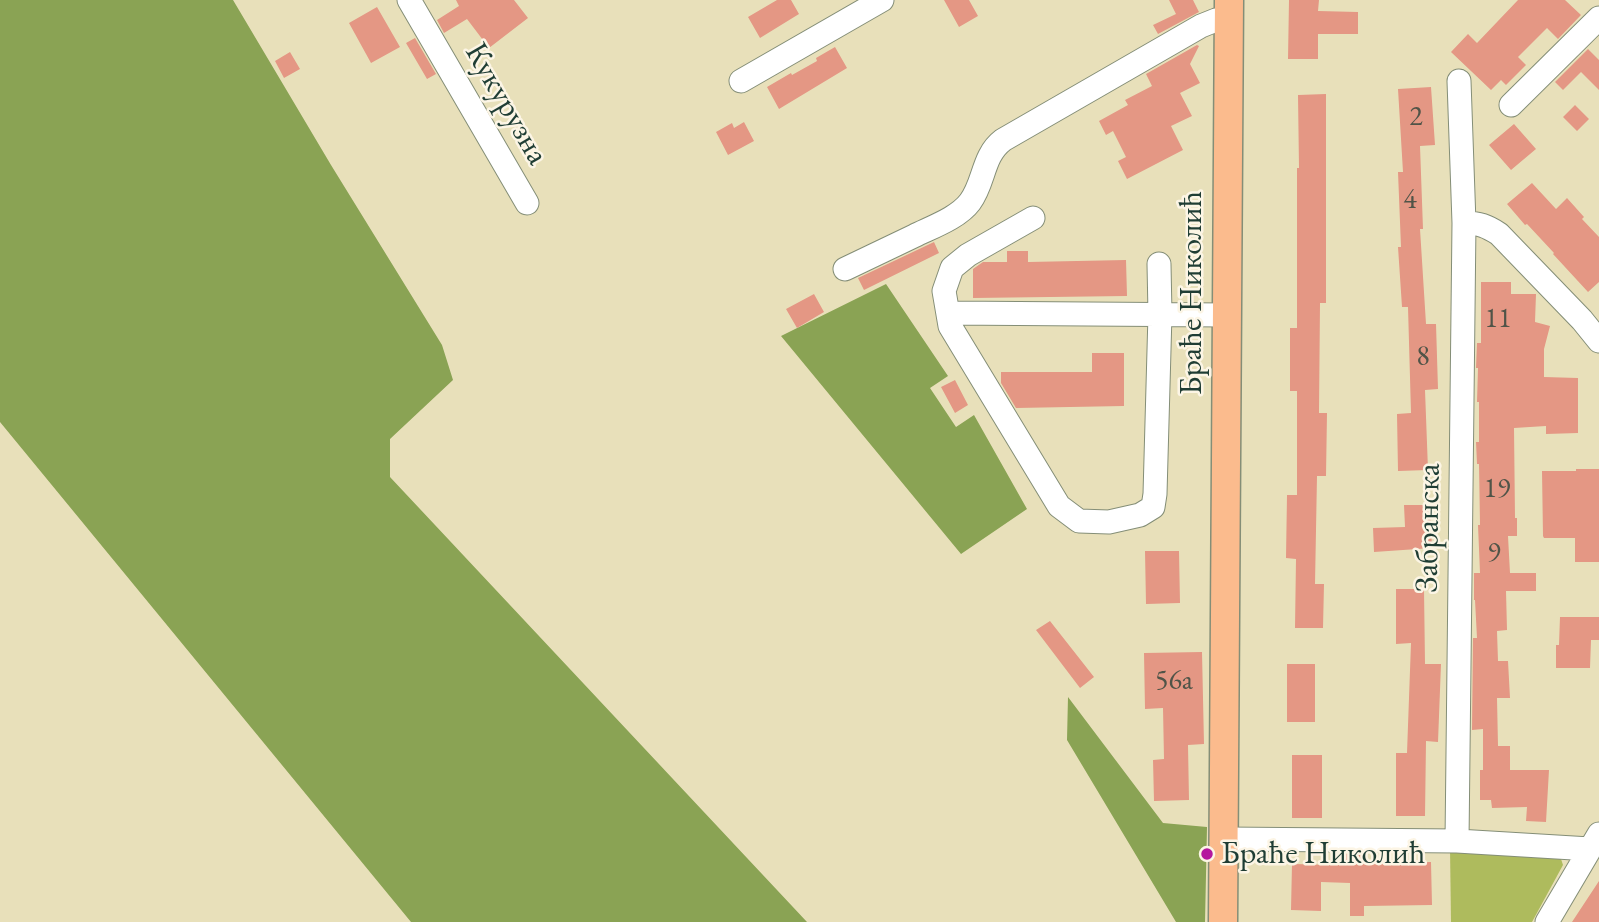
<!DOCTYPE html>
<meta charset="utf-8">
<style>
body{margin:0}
canvas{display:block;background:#e8e0ba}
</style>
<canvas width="1599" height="922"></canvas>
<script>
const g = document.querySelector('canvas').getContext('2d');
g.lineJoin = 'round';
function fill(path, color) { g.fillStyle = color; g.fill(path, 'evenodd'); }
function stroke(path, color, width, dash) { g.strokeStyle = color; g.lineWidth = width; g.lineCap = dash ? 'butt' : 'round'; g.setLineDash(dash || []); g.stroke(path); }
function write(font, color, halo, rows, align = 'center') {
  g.font = font + ' "EB Garamond",serif'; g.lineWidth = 5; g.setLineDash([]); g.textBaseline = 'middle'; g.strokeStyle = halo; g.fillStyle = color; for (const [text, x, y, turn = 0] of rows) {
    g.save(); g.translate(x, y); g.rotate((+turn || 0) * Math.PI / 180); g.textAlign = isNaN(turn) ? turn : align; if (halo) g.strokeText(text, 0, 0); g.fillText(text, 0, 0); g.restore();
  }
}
fill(new Path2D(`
 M 1450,847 L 1560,856 L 1563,865 L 1532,922 L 1451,922 Z`), '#aebb5d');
fill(new Path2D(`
 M 0,0 L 233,0 L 331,165 L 442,345 L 453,380 L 390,439 L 390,477 L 807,922 L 411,922 L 0,422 Z
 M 886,284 L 948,376 L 930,388 L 956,427 L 974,415 L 1027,509 L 961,554 L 781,336 Z
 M 1068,697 L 1163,823 L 1207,827 L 1205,922 L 1176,922 L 1067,740 Z`), '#8aa354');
fill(new Path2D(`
 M 456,0 L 514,0 L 528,18 L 489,48 L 467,19 L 444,33 L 437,20 L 459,6 Z
 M 777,0 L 791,0 L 799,14 L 760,38 L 748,17 Z
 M 944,0 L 969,0 L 978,16 L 959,27 Z
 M 1169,0 L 1193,0 L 1199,12 L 1158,34 L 1153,25 L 1176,14 Z
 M 1289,0 L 1319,0 L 1318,11 L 1358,12 L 1358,34 L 1318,34 L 1318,59 L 1288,59 Z
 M 1518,0 L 1565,0 L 1581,15 L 1558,39 L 1547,28 L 1518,57 L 1526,65 L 1506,85 L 1501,80 L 1491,90 L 1451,52 L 1468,34 L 1477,43 Z
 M 377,7 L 400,47 L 371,63 L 349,23 Z
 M 415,38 L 436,74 L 427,79 L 406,43 Z
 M 1197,45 L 1199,46 L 1190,64 L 1200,83 L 1180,93 L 1192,116 L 1171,126 L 1183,150 L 1127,179 L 1118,161 L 1126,157 L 1113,131 L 1106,135 L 1099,121 L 1128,105 L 1125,100 L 1152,86 L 1146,74 Z
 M 835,47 L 847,68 L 779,109 L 767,87 L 791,73 L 792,75 L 817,61 L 816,58 Z
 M 1588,49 L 1599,60 L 1599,90 L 1581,72 L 1563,90 L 1555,82 Z
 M 290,52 L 300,69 L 284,78 L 275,61 Z
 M 1431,87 L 1435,145 L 1420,146 L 1423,229 L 1420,229 L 1426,324 L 1436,324 L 1438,389 L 1425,390 L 1428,470 L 1398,471 L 1397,414 L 1411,413 L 1408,307 L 1402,307 L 1398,247 L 1401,247 L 1398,172 L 1403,172 L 1398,89 Z
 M 1326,94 L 1326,303 L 1320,303 L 1319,413 L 1327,413 L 1326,476 L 1317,476 L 1315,584 L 1324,584 L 1323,628 L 1295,628 L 1296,559 L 1286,558 L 1287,495 L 1297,495 L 1297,391 L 1290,391 L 1290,328 L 1297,328 L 1297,168 L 1299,168 L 1298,95 Z
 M 1575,105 L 1589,119 L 1577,131 L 1563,117 Z
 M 744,122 L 754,141 L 728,155 L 716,132 L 732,123 L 734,128 Z
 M 1514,124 L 1536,149 L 1511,170 L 1489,145 Z
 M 1532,183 L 1556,209 L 1567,198 L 1584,217 L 1582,219 L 1599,237 L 1599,282 L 1588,292 L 1553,254 L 1554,253 L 1527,224 L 1525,225 L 1507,204 Z
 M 934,242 L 939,253 L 864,290 L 858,278 Z
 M 1007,251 L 1028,251 L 1028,262 L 1126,260 L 1127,296 L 973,298 L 973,269 L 983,262 L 1007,262 Z
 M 1481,282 L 1511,282 L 1511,294 L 1536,294 L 1535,322 L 1550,326 L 1544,349 L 1544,377 L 1578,378 L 1578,433 L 1546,434 L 1546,426 L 1514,428 L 1515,518 L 1517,518 L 1517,536 L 1508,536 L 1510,573 L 1536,573 L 1536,591 L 1506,591 L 1507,630 L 1497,631 L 1498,661 L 1508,661 L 1510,698 L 1497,698 L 1498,746 L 1510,746 L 1510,770 L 1549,770 L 1546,822 L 1526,821 L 1527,807 L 1492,808 L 1491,800 L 1480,800 L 1480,770 L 1483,770 L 1483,729 L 1472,730 L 1473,638 L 1477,638 L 1475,600 L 1474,600 L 1474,573 L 1480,573 L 1478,525 L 1480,525 L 1479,464 L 1477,464 L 1476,442 L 1479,442 L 1479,402 L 1477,402 L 1478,368 L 1476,368 L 1477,343 L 1481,343 Z
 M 814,294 L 824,312 L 797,328 L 786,309 Z
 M 1092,353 L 1124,353 L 1124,406 L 1016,408 L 1001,383 L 1001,372 L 1092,372 Z
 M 955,380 L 968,405 L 955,413 L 941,387 Z
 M 1576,469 L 1599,469 L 1599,562 L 1575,562 L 1575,538 L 1544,538 L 1543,536 L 1542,471 L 1576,471 Z
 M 1404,505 L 1430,505 L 1432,548 L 1374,552 L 1373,528 L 1405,527 Z
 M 1145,551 L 1179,551 L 1180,603 L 1146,604 Z
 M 1396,589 L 1424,589 L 1425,664 L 1441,664 L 1438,742 L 1426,741 L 1425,816 L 1396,816 L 1396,753 L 1407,753 L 1411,643 L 1396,644 Z
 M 1560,617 L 1599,617 L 1599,640 L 1591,640 L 1590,668 L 1556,668 L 1556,645 L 1559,645 Z
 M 1050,621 L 1094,677 L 1080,688 L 1036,630 Z
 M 1202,652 L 1204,744 L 1188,745 L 1189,800 L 1154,801 L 1153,760 L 1164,759 L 1163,708 L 1145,709 L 1144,653 Z
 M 1287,664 L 1315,664 L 1315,722 L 1287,722 Z
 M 1292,755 L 1322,755 L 1322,818 L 1292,818 Z
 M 1342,854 L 1365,854 L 1365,863 L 1431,862 L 1432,905 L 1364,906 L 1364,916 L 1350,916 L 1350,883 L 1321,882 L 1321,911 L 1291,910 L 1292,864 L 1337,865 L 1337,860 L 1342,860 Z
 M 1599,881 L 1599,922 L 1572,922 Z`), '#e49784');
const minor = new Path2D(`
 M 409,0 L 527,203
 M 741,81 L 882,0
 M 1511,105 L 1599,18
 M 1033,218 L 968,255 L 952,268 L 944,291 L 950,326 L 1059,506 L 1079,521 L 1109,522 L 1140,515 L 1153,507 L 1155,494 L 1160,314 L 1159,264
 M 1464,223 C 1479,223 1487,226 1499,234 L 1582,320 L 1599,341
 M 845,269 C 868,258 891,247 914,236 C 932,227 958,218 970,202 C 985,182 982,156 1003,140 L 1201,26 L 1216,20 L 1229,19
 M 948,313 L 1227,315
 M 1225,839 L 1457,841 L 1590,849
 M 1457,841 L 1464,223 L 1459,81
 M 1547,922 L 1599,834`);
const major = new Path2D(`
 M 1223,922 L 1229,0`);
stroke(minor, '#848e77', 25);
stroke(major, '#848e77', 31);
stroke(minor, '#fff', 23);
stroke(major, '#fbbb8d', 28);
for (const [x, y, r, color] of [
 [1207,854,7,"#b5179e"]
]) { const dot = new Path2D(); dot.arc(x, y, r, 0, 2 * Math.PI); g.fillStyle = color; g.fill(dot); stroke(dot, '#fcf5e5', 2.5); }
write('28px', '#505448', null, [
 ["2",1416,117],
 ["4",1410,200],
 ["11",1498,319],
 ["8",1423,357],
 ["19",1497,489],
 ["9",1494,553],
 ["56a",1174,681]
]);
write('32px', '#1f3d34', '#fcf5e5', [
 ["Кукурузна",506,104,60],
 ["Браће Николић",1192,293,-90],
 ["Забранска",1429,528,-89]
]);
write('32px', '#1f3d34', '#fcf5e5', [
 ["Браће Николић",1221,854]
], 'left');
</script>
